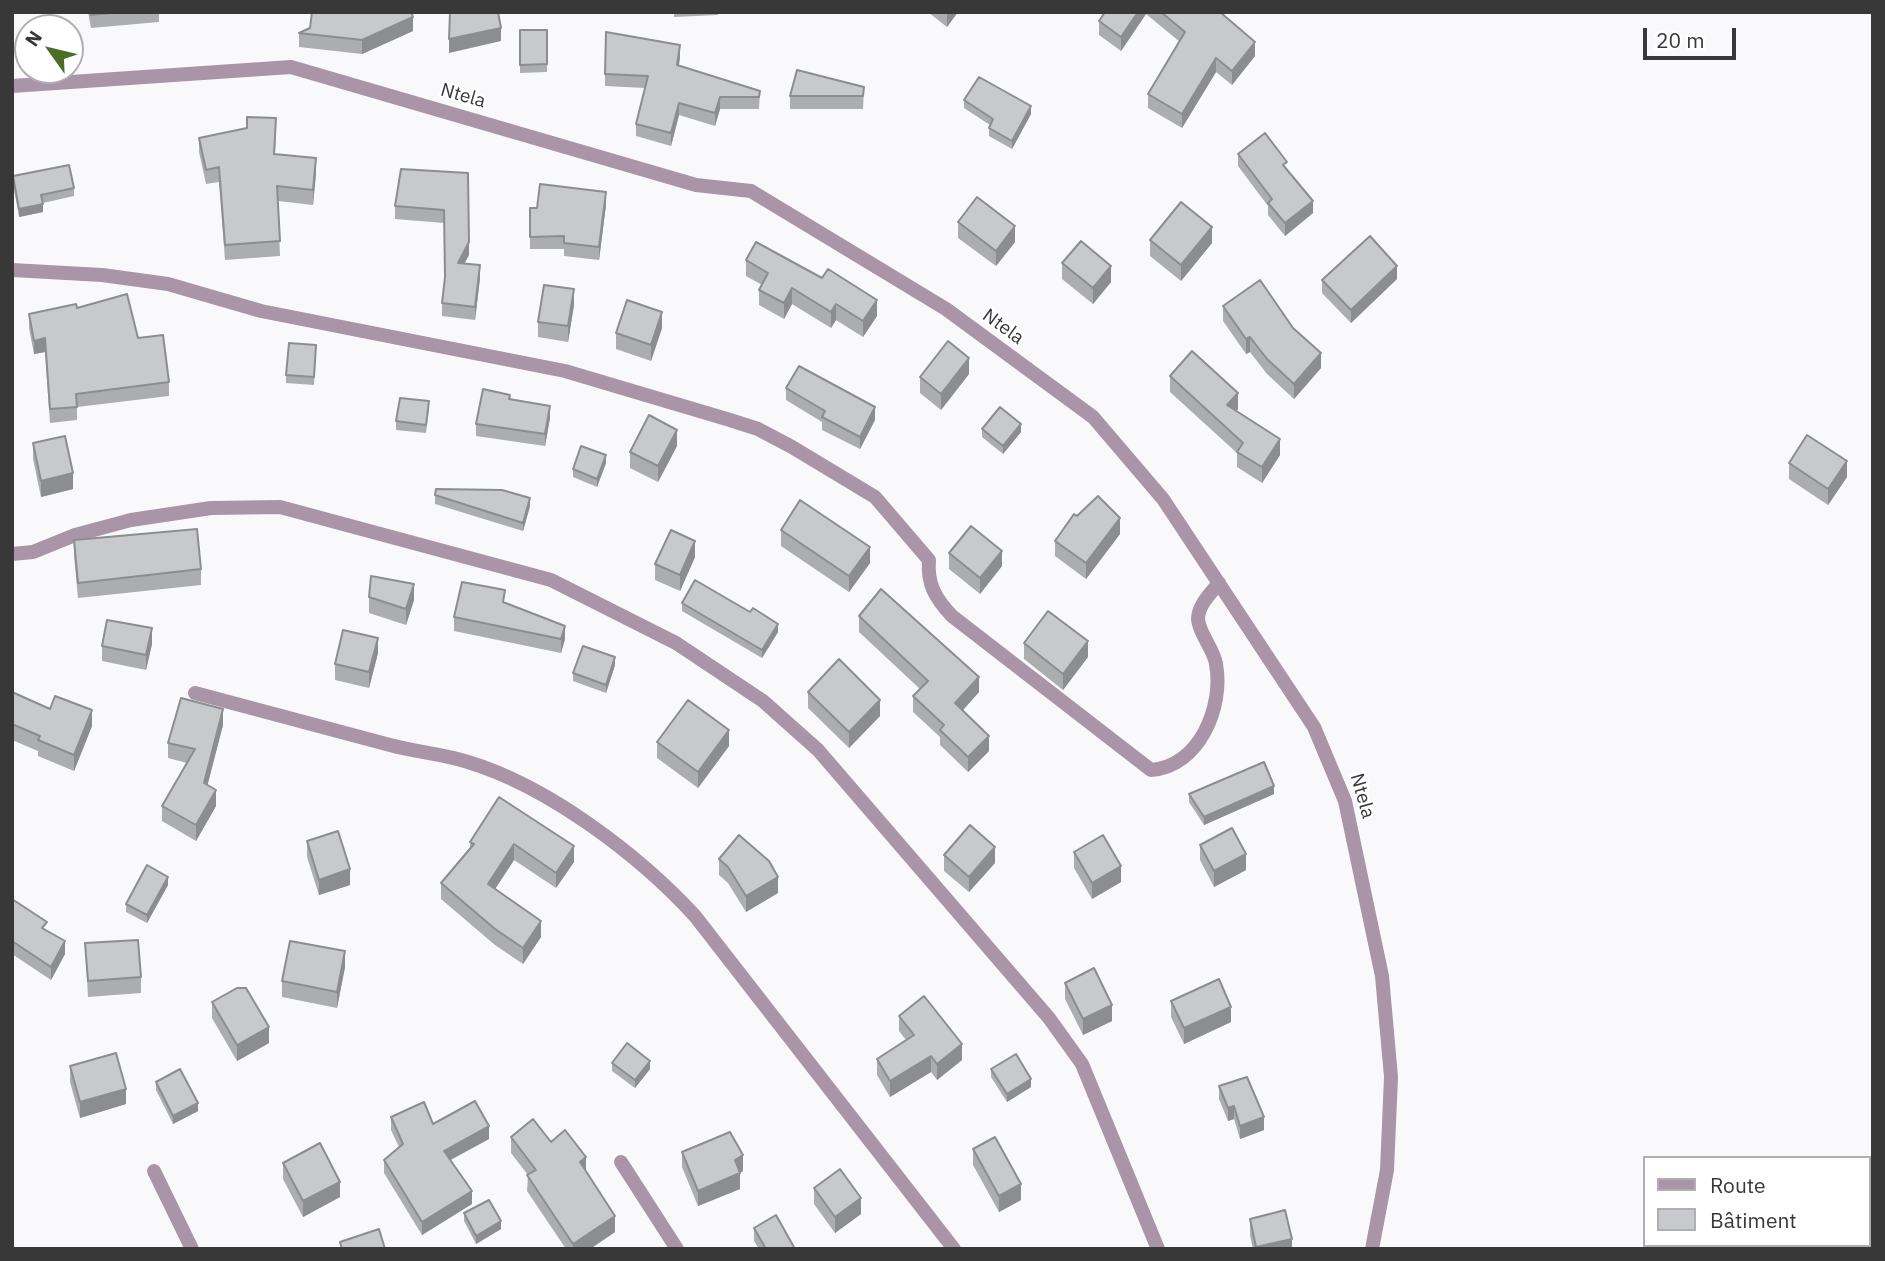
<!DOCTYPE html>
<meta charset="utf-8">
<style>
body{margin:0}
#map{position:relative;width:1885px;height:1261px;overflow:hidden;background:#f9f9fc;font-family:"IBM Plex Sans",sans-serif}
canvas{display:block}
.frame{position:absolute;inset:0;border:14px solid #383839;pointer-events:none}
.legend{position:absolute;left:1643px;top:1156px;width:228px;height:91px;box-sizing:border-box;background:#fff;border:2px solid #afafb0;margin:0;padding:9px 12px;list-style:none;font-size:21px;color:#383839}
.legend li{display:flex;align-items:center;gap:14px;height:35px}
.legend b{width:35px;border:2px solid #afafb0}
.north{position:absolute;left:14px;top:14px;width:70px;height:70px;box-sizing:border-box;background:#fff;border:2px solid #afafb0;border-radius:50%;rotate:304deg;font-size:19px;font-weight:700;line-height:28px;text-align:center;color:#383839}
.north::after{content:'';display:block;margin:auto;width:24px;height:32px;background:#4b6e25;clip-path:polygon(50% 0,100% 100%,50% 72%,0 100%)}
.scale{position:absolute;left:1643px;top:28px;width:93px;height:32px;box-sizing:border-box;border:4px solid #383839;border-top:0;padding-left:9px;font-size:21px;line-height:24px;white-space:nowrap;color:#383839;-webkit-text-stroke:5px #fff;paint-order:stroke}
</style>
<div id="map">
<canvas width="1885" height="1261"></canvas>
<div class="frame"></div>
<ul class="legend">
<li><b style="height:9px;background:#aa94a8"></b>Route</li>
<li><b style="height:19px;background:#c7c9cc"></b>Bâtiment</li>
</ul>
<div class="north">N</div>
<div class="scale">20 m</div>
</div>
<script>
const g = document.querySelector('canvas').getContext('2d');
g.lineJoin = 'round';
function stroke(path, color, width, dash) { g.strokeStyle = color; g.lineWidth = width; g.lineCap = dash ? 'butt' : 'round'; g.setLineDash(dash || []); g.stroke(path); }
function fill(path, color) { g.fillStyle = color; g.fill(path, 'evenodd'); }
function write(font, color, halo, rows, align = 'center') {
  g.font = font + ' "IBM Plex Sans",sans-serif'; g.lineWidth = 5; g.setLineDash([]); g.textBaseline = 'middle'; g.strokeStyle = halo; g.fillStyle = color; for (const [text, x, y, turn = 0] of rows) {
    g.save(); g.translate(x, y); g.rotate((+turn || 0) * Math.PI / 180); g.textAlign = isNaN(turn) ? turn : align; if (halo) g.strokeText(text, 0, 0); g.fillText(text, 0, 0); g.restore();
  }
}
stroke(new Path2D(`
 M 12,86 L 291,67 L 696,185 L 751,191 L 946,309 L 1093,417 L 1163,499 L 1314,727 L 1345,801 L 1382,976 L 1391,1077 L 1387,1170 L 1372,1249
 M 12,270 L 102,275 L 168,284 L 261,311 L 565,371 L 730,420 L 758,429 L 792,447 L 875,497 L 929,560 C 927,584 935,598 952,616 L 1151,770 C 1199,767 1224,707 1216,664 C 1214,649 1199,634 1198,619 C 1198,605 1211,593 1219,583
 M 12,554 L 33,552 L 75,535 L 131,520 L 211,508 L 280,507 L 551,580 L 676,643 L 763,701 L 818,750 L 1049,1018 L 1082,1064 L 1158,1249
 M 195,693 C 260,710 325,728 390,745 C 416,752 443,754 468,762 C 548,786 639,855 695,916 L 954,1249
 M 621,1162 L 677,1249
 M 154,1171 L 192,1249`), '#aa94a8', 14);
fill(new Path2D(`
 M 88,12 L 159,12 L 159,22 L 91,28 Z
 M 674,12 L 718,12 L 718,15 L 674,17 Z
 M 928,12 L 958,12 L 947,27 Z
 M 1101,12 L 1220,12 L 1255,56 L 1232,85 L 1216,72 L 1182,128 L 1148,108 L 1148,94 L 1180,42 L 1146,14 L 1121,51 L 1099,35 L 1099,21 L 1104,14 Z
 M 520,30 L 547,30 L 547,72 L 520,73 Z
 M 413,31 L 362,54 L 299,47 L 299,33 Z
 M 680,57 L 679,66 L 760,91 L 759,109 L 720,109 L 715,126 L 679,115 L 671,146 L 636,136 L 636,124 L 645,88 L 605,86 L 605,74 Z
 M 864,87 L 863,109 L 790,109 L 790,96 Z
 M 964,100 L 1031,114 L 1012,149 L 989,136 L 989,128 L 990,125 L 964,108 Z
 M 276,132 L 275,154 L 316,173 L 313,205 L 278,201 L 280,256 L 225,260 L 219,182 L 206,184 L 199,152 L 199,138 Z
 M 1238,154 L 1287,169 L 1313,213 L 1285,236 L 1268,215 L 1268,206 L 1238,166 Z
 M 468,173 L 469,255 L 464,263 L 480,278 L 475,320 L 442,316 L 442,303 L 445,279 L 444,223 L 395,219 L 395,206 Z
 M 13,176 L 74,188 L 74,196 L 43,203 L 43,212 L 19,217 L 13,184 Z
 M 606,205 L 599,260 L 564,256 L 564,249 L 530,249 L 530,208 Z
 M 958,222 L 1015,242 L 996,266 L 958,238 Z
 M 1150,240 L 1212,243 L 1181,281 L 1150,256 Z
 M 746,260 L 877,316 L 863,337 L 836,320 L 831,328 L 792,304 L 784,319 L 759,305 L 759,290 L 762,285 L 746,276 Z
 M 1062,263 L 1111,282 L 1093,304 L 1062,279 Z
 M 1397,279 L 1351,323 L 1322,293 L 1322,280 Z
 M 574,305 L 568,342 L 538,337 L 538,322 Z
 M 1223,306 L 1321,368 L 1294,399 L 1267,374 L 1250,352 L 1246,354 L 1223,321 Z
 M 77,308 L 138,338 L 169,382 L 169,396 L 77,407 L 77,420 L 50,423 L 45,352 L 34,354 L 29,328 L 29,314 Z
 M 662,328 L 651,361 L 616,349 L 616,333 Z
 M 316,353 L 314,385 L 286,383 L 286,375 Z
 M 969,374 L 941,410 L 920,393 L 920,377 Z
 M 1170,376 L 1238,409 L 1236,411 L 1280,455 L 1262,483 L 1237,467 L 1237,453 L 1170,392 Z
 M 786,388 L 875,420 L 860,449 L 822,430 L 822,422 L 786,400 Z
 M 510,399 L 550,418 L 545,446 L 476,436 L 476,424 Z
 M 429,409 L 426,433 L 396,430 L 396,421 Z
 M 982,429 L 1021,432 L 1003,454 L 982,437 Z
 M 33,443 L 73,489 L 41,497 L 33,459 Z
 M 677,446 L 658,482 L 630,468 L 630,452 Z
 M 606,463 L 597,487 L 573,477 L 573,469 Z
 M 1789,463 L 1847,477 L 1828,505 L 1789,479 Z
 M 435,495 L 530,506 L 523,531 L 435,504 Z
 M 1077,516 L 1120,534 L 1086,579 L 1055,556 L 1055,541 Z
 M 781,530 L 870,563 L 849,592 L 781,546 Z
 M 74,540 L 201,569 L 201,585 L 78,598 L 74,556 Z
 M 949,553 L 1002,566 L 980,594 L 949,569 Z
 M 695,557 L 680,591 L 655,580 L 655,564 Z
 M 369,597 L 414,600 L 406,625 L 369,613 Z
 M 505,603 L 565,639 L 561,653 L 454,631 L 454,617 Z
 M 682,603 L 778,632 L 762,658 L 682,611 Z
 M 859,616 L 979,692 L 963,710 L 989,751 L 968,772 L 940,745 L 940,737 L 913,712 L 913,696 L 920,689 L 859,632 Z
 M 1024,643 L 1088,657 L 1063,690 L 1024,659 Z
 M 152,644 L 146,670 L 102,661 L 102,646 Z
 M 378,653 L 369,688 L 335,680 L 335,664 Z
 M 615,665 L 606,693 L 573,681 L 573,673 Z
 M 12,692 L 92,726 L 74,771 L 38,756 L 38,751 L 12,740 Z
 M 808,692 L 880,716 L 849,748 L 808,708 Z
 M 223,725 L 207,785 L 216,806 L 196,841 L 162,821 L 162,806 L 187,763 L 168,758 L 168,743 Z
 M 657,742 L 729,746 L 698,788 L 657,758 Z
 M 1189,794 L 1274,794 L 1204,825 L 1189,802 Z
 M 499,797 L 574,862 L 556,888 L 514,860 L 495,889 L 541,937 L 523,964 L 495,945 L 441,899 L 441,883 L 470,849 L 470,842 Z
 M 307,841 L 350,885 L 319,895 L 307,857 Z
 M 1200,845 L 1246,870 L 1214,887 L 1200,860 Z
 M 1074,852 L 1121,882 L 1092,899 L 1074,868 Z
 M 944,855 L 995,863 L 969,892 L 944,871 Z
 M 719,859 L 778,893 L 746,912 L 728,883 L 719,875 Z
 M 168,885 L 147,923 L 126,912 L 126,904 Z
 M 12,899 L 47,931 L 65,954 L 51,980 L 12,954 Z
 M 85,943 L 141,977 L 141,993 L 88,997 Z
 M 345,967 L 337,1008 L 282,997 L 282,981 Z
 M 1065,983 L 1112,1021 L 1083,1035 L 1065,999 Z
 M 1171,1001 L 1231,1022 L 1184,1044 L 1171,1017 Z
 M 212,1002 L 269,1043 L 237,1061 L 212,1018 Z
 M 899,1016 L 962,1060 L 937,1080 L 931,1072 L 890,1097 L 877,1075 L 877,1059 L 906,1040 L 899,1031 Z
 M 612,1063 L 650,1069 L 635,1088 L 612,1071 Z
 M 70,1066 L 126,1104 L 80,1118 L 70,1082 Z
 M 991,1069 L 1031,1087 L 1007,1102 L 991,1077 Z
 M 156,1082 L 198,1111 L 173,1124 L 156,1090 Z
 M 1219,1086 L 1264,1130 L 1240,1139 L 1234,1119 L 1228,1121 L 1219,1099 Z
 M 391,1117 L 433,1124 L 489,1139 L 451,1160 L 472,1204 L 422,1235 L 384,1173 L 384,1160 L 399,1147 L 391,1130 Z
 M 511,1137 L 551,1142 L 586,1171 L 615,1232 L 590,1249 L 566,1249 L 527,1191 L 528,1175 L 511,1153 Z
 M 973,1149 L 1021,1200 L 999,1212 L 973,1165 Z
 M 682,1152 L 743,1171 L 740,1173 L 740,1189 L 698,1206 L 682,1167 Z
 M 283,1163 L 340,1197 L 303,1217 L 283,1179 Z
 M 814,1188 L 861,1214 L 835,1233 L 814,1204 Z
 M 464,1213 L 501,1229 L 476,1244 L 464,1221 Z
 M 1250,1219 L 1292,1249 L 1253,1249 L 1250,1235 Z
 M 754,1228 L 795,1249 L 759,1249 L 754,1241 Z`), '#abadaf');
fill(new Path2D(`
 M 947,12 L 958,12 L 947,27 Z
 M 1138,12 L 1146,12 L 1146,14 L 1121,51 L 1121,37 Z
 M 413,17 L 413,31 L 362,54 L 362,40 Z
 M 501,28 L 501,41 L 449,53 L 449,39 Z
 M 1255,42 L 1255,56 L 1232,85 L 1232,71 Z
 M 680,45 L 680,57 L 677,77 L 677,65 Z
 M 1216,58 L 1216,72 L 1182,128 L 1182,114 Z
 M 720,97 L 720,109 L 715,126 L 715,113 Z
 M 679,103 L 679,115 L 671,146 L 671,133 Z
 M 1031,106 L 1031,114 L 1012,149 L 1012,141 Z
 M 316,158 L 316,173 L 313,205 L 313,190 Z
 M 606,192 L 606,205 L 599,260 L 599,247 Z
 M 1313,201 L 1313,213 L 1285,236 L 1285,223 Z
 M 43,204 L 43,212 L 19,217 L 19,209 Z
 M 1015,226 L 1015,242 L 996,266 L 996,251 Z
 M 1212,227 L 1212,243 L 1181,281 L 1181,265 Z
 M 469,242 L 469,255 L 458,276 L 458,263 Z
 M 480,265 L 480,278 L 475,320 L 475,307 Z
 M 1111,266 L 1111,282 L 1093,304 L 1093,288 Z
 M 1397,266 L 1397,279 L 1351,323 L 1351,310 Z
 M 792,288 L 792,304 L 784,319 L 784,303 Z
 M 574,289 L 574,305 L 568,342 L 568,326 Z
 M 877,300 L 877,316 L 863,337 L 863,321 Z
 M 836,304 L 836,320 L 831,328 L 831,312 Z
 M 662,312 L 662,328 L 651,361 L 651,345 Z
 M 1250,337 L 1250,352 L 1246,354 L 1246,339 Z
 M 45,338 L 45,352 L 34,354 L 34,341 Z
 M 1321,353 L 1321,368 L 1294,399 L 1294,384 Z
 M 969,358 L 969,374 L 941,410 L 941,394 Z
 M 1238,393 L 1238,409 L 1227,421 L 1227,405 Z
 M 550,406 L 550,418 L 545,446 L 545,434 Z
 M 875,407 L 875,420 L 860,449 L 860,437 Z
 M 1021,424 L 1021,432 L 1003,454 L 1003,446 Z
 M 677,430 L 677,446 L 658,482 L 658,466 Z
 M 1280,439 L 1280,455 L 1262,483 L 1262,467 Z
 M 606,455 L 606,463 L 597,487 L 597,479 Z
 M 1847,461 L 1847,477 L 1828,505 L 1828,489 Z
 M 73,473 L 73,489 L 41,497 L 41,481 Z
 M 530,498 L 530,506 L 523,531 L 523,523 Z
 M 1120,518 L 1120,534 L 1086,579 L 1086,563 Z
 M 695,541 L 695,557 L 680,591 L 680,575 Z
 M 870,547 L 870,563 L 849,592 L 849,576 Z
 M 1002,551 L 1002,566 L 980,594 L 980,578 Z
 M 414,584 L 414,600 L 406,625 L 406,609 Z
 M 778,624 L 778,632 L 762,658 L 762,650 Z
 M 565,626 L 565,639 L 561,653 L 561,639 Z
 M 152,628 L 152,644 L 146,670 L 146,655 Z
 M 378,638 L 378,653 L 369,688 L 369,672 Z
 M 1088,641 L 1088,657 L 1063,690 L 1063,674 Z
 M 615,657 L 615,665 L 606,693 L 606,685 Z
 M 979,677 L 979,692 L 955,719 L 955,703 Z
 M 880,700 L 880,716 L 849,748 L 849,732 Z
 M 223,709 L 223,725 L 204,799 L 204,783 Z
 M 92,710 L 92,726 L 74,771 L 74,755 Z
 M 729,730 L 729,746 L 698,788 L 698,772 Z
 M 989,736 L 989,751 L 968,772 L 968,757 Z
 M 1274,786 L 1274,794 L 1204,825 L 1204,817 Z
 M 216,790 L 216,806 L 196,841 L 196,825 Z
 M 514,844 L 514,860 L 488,900 L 488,884 Z
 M 574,846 L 574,862 L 556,888 L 556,873 Z
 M 995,847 L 995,863 L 969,892 L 969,877 Z
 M 1246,854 L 1246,870 L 1214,887 L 1214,871 Z
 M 1121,866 L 1121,882 L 1092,899 L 1092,883 Z
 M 350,869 L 350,885 L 319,895 L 319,880 Z
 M 168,877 L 168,885 L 147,923 L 147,915 Z
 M 778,877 L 778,893 L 746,912 L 746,896 Z
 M 541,921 L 541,937 L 523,964 L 523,948 Z
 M 65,941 L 65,954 L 51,980 L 51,967 Z
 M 345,951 L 345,967 L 337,1008 L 337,992 Z
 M 1112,1005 L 1112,1021 L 1083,1035 L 1083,1019 Z
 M 1231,1007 L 1231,1022 L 1184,1044 L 1184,1028 Z
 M 269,1027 L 269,1043 L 237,1061 L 237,1045 Z
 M 962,1044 L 962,1060 L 937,1080 L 937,1064 Z
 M 931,1056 L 931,1072 L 890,1097 L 890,1081 Z
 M 650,1061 L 650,1069 L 635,1088 L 635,1080 Z
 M 1031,1079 L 1031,1087 L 1007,1102 L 1007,1094 Z
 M 126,1089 L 126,1104 L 80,1118 L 80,1102 Z
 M 198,1103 L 198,1111 L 173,1124 L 173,1116 Z
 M 1234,1106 L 1234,1119 L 1228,1121 L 1228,1108 Z
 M 1264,1117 L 1264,1130 L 1240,1139 L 1240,1126 Z
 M 489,1126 L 489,1139 L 444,1163 L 444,1151 Z
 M 743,1155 L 743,1171 L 736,1175 L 740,1173 L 740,1189 L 698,1206 L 698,1191 L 735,1160 Z
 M 586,1157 L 586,1173 L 580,1162 Z
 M 340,1182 L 340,1197 L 303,1217 L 303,1201 Z
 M 1021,1184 L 1021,1200 L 999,1212 L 999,1196 Z
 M 472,1191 L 472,1204 L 422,1235 L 422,1222 Z
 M 861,1198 L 861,1214 L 835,1233 L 835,1217 Z
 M 615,1216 L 615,1232 L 590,1249 L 573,1249 L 573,1244 Z
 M 501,1221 L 501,1229 L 476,1244 L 476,1236 Z
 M 1292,1239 L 1292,1249 L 1256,1249 L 1256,1247 Z`), '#8b8d8f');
const building = new Path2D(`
 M 90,12 L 120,12 L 91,15 Z
 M 312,12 L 411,12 L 413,17 L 362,40 L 299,33 L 310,28 Z
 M 450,12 L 498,12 L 501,28 L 449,39 Z
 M 1105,12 L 1138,12 L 1121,37 L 1099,21 Z
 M 1161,12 L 1220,12 L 1255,42 L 1232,71 L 1216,58 L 1182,114 L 1148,94 L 1185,32 Z
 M 520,30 L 547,30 L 547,64 L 520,65 Z
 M 606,32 L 680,45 L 677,65 L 760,91 L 759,97 L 720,97 L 715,113 L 679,103 L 671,133 L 636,124 L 648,76 L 605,74 Z
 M 797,70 L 864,87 L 863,96 L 790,96 Z
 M 979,77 L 1031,106 L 1012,141 L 989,128 L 993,119 L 964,100 Z
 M 247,117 L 276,118 L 274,154 L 316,158 L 313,190 L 277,186 L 280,241 L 225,245 L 219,167 L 206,170 L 199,138 L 247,128 Z
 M 1265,133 L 1287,162 L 1283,165 L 1313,201 L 1285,223 L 1268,203 L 1272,199 L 1238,154 Z
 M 69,165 L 74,188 L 41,195 L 43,204 L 19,209 L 13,176 Z
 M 401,169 L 468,173 L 469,242 L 458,263 L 480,265 L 475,307 L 442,303 L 445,277 L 444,210 L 395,206 Z
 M 540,184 L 606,192 L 599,247 L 564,243 L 564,236 L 530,237 L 530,208 L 537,208 Z
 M 977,197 L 1015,226 L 996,251 L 958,222 Z
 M 1181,202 L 1212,227 L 1181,265 L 1150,240 Z
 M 1370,236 L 1397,266 L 1351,310 L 1322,280 Z
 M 1081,241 L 1111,266 L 1093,288 L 1062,263 Z
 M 756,242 L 822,278 L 828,269 L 877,300 L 863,321 L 836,304 L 831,312 L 792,288 L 784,303 L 759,290 L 768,273 L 746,260 Z
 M 1260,280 L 1293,328 L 1321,353 L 1294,384 L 1267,359 L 1250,337 L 1246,339 L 1223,306 Z
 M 544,285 L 574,289 L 568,326 L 538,322 Z
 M 127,294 L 138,338 L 163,335 L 169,382 L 76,394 L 77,407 L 50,409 L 45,338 L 34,341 L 29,314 L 76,304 L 77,308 Z
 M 627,300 L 662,312 L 651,345 L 616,333 Z
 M 948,341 L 969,358 L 941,394 L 920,377 Z
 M 289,343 L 316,345 L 314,377 L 286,375 Z
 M 1192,351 L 1238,393 L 1227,405 L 1280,439 L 1262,467 L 1237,452 L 1243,443 L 1170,376 Z
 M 799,366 L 875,407 L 860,437 L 822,417 L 825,411 L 786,388 Z
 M 483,389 L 510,395 L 509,399 L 550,406 L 545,434 L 476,424 Z
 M 400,398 L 429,401 L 426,425 L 396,421 Z
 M 1000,407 L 1021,424 L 1003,446 L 982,429 Z
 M 649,415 L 677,430 L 658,466 L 630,452 Z
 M 1807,435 L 1847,461 L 1828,489 L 1789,463 Z
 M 65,436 L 73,473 L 41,481 L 33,443 Z
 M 581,446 L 606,455 L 597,479 L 573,469 Z
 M 436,489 L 502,490 L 530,498 L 523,523 L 435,495 Z
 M 1098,496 L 1120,518 L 1086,563 L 1055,541 L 1074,514 L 1077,516 Z
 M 800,500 L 870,547 L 849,576 L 781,530 Z
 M 971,526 L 1002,551 L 980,578 L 949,553 Z
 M 197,529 L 201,569 L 78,583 L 74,540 Z
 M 671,530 L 695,541 L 680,575 L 655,564 Z
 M 371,576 L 414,584 L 406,609 L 369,597 Z
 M 695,580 L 750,612 L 753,608 L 778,624 L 762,650 L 682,603 Z
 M 462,582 L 505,590 L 503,602 L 565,626 L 561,639 L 454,617 Z
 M 881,589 L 979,677 L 955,703 L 989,736 L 968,757 L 940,730 L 944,725 L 913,696 L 928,681 L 859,616 Z
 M 1048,611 L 1088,641 L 1063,674 L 1024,643 Z
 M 107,620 L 152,628 L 146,655 L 102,646 Z
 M 343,630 L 378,638 L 369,672 L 335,664 Z
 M 583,646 L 615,657 L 606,685 L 573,673 Z
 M 839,659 L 880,700 L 849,732 L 808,692 Z
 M 12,692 L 50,709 L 55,696 L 92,710 L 74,755 L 38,740 L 40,736 L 12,724 Z
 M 181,698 L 223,709 L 204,783 L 216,790 L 196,825 L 162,806 L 195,749 L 168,743 Z
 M 688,700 L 729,730 L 698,772 L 657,742 Z
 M 1264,762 L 1274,786 L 1204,817 L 1189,794 Z
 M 499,797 L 574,846 L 556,873 L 514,844 L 488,884 L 541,921 L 523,948 L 495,929 L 441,883 L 474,844 L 470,842 Z
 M 970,825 L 995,847 L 969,877 L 944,855 Z
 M 1232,828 L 1246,854 L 1214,871 L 1200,845 Z
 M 338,831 L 350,869 L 319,880 L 307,841 Z
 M 739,835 L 769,861 L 778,877 L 746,896 L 728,867 L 719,859 Z
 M 1103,835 L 1121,866 L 1092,883 L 1074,852 Z
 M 147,865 L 168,877 L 147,915 L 126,904 Z
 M 12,899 L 47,922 L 42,928 L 65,941 L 51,967 L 12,941 Z
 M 138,940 L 141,977 L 88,981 L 85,943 Z
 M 290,941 L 345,951 L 337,992 L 282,981 Z
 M 1094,968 L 1112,1005 L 1083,1019 L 1065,983 Z
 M 1219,979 L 1231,1007 L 1184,1028 L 1171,1001 Z
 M 237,988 L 246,988 L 269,1027 L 237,1045 L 212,1002 Z
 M 924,996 L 962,1044 L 937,1064 L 931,1056 L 890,1081 L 877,1059 L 914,1035 L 899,1016 Z
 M 627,1043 L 650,1061 L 635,1080 L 612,1063 Z
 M 116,1053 L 126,1089 L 80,1102 L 70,1066 Z
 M 1016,1054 L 1031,1079 L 1007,1094 L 991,1069 Z
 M 180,1069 L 198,1103 L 173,1116 L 156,1082 Z
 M 1247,1077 L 1264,1117 L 1240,1126 L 1234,1106 L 1228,1108 L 1219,1086 Z
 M 475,1101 L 489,1126 L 444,1151 L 472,1191 L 422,1222 L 384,1160 L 403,1144 L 391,1117 L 424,1102 L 433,1124 Z
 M 533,1119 L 551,1142 L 565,1130 L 586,1157 L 580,1162 L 615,1216 L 573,1244 L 527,1175 L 536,1170 L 511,1137 Z
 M 730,1132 L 743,1155 L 735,1160 L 740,1173 L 698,1191 L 682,1152 Z
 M 995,1137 L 1021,1184 L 999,1196 L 973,1149 Z
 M 320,1143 L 340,1182 L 303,1201 L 283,1163 Z
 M 840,1169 L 861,1198 L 835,1217 L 814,1188 Z
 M 489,1200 L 501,1221 L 476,1236 L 464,1213 Z
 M 1285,1210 L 1292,1239 L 1256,1247 L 1250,1219 Z
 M 776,1215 L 795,1249 L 766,1249 L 754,1228 Z
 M 379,1229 L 385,1249 L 342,1249 L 340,1242 Z`);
fill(building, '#c7c9cc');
stroke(building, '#8b8d8f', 2);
write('19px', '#383839', '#fff', [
 ["Ntela",463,96,16],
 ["Ntela",1003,327,36],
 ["Ntela",1362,796,74]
]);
</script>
